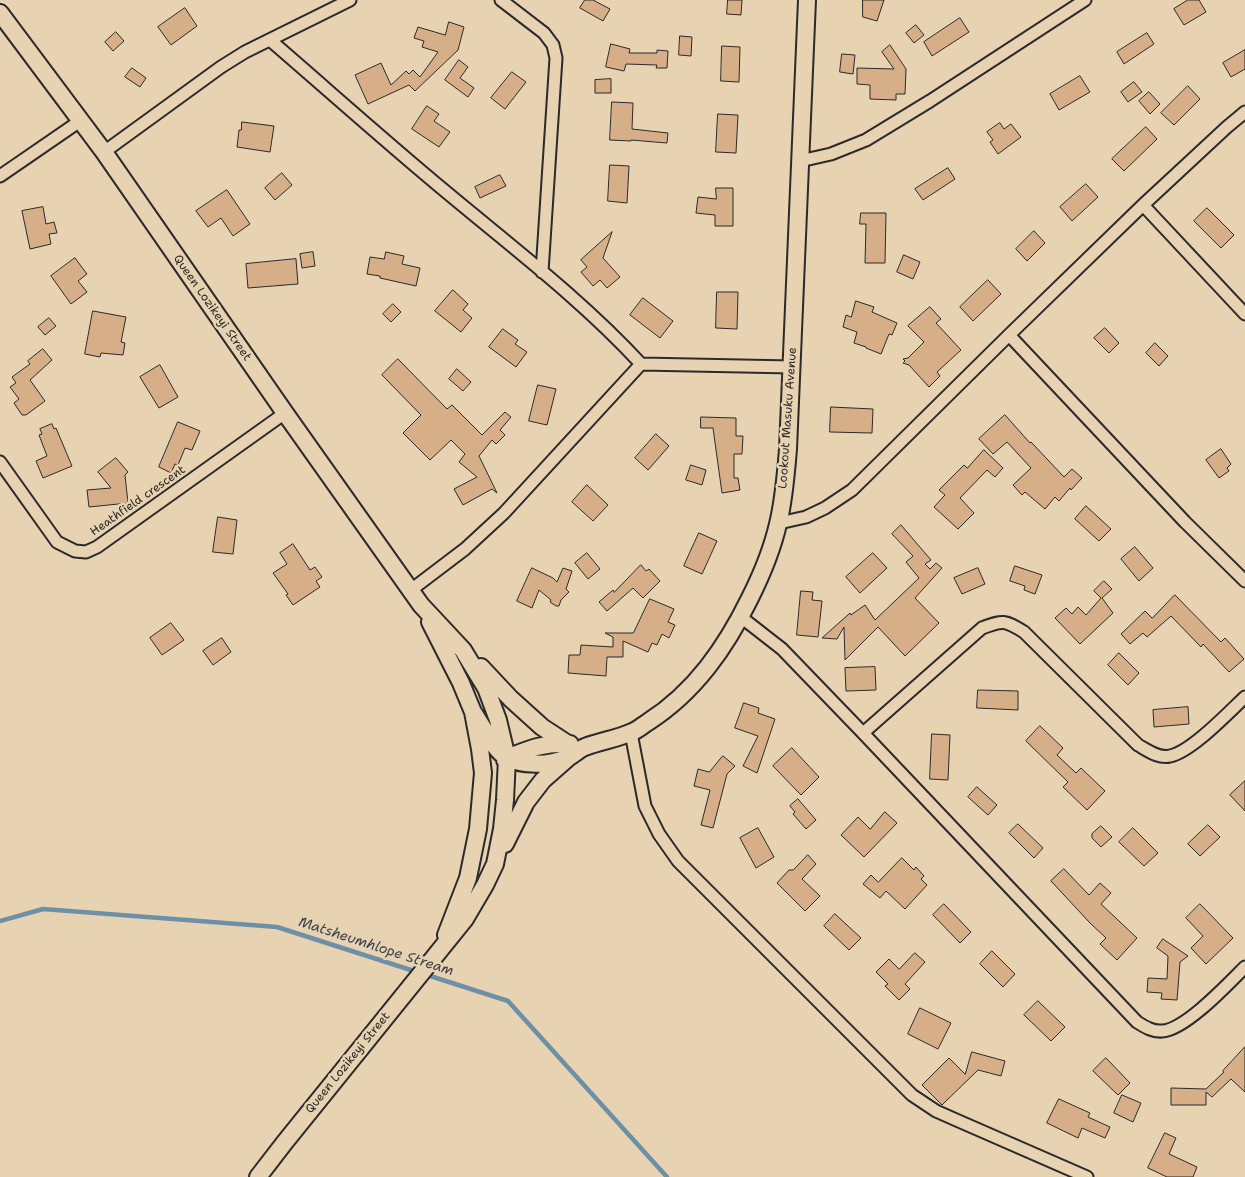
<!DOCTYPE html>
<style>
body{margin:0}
canvas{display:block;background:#e7d2b1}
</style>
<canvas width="1245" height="1177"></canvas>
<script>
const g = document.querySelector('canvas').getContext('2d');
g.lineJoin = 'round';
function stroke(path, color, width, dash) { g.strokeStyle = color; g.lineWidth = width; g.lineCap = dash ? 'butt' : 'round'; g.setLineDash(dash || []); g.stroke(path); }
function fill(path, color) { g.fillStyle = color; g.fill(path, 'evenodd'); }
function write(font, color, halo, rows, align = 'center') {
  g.font = font + ' "Shantell Sans",sans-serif'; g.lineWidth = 5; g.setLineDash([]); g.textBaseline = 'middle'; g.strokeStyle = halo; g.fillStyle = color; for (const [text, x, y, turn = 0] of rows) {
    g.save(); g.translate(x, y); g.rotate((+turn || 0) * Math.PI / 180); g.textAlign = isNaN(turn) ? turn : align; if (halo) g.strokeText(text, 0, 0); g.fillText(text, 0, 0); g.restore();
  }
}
stroke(new Path2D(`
 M 0,921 L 43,909 L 277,927 L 417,972
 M 424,974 L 508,1001 L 667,1177`), '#6d90a7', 4.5);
const building = new Path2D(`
 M 585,0 L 593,0 L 610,9 L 603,21 L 580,8 Z
 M 728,0 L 742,0 L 741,15 L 727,14 Z
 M 863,0 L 884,0 L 877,21 L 863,17 Z
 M 1188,0 L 1199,0 L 1206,12 L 1184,25 L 1174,9 Z
 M 185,8 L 197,26 L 171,45 L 158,27 Z
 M 960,18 L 969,32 L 932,56 L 924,42 Z
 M 449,22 L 464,27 L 458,50 L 415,91 L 409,85 L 368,104 L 355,75 L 381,63 L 391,85 L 406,71 L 409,74 L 413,70 L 420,77 L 438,52 L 422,47 L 424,41 L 414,38 L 418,27 L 445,35 Z
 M 916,25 L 924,35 L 914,43 L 906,33 Z
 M 116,32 L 124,41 L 113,51 L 105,42 Z
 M 1147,33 L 1154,44 L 1124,64 L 1117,52 Z
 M 680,36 L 692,37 L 691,56 L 679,55 Z
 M 611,44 L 630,49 L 629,53 L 657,53 L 657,50 L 668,51 L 667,68 L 656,68 L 657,65 L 626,64 L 624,71 L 606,67 Z
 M 890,45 L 906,69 L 905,94 L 896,94 L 896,100 L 870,99 L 870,85 L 857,84 L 857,68 L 894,69 L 882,52 Z
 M 722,46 L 740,47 L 739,82 L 721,81 Z
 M 1245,50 L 1245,69 L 1231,77 L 1223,63 Z
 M 842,54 L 855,55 L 853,74 L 840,72 Z
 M 459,60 L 468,67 L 460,78 L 474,88 L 468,97 L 445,80 Z
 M 132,68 L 146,78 L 140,87 L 125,77 Z
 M 512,72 L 526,82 L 505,109 L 491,98 Z
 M 1080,76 L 1090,92 L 1059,110 L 1050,94 Z
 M 611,79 L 611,93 L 595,93 L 595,80 Z
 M 1134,82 L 1142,92 L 1128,102 L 1121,92 Z
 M 1188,86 L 1200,99 L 1174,125 L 1161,113 Z
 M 1149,92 L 1160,104 L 1150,114 L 1139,101 Z
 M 612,102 L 633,103 L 632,129 L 668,133 L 667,143 L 631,140 L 631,141 L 610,140 Z
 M 427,106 L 439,114 L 434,121 L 450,132 L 439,147 L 412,129 Z
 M 718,114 L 738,115 L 736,153 L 716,152 Z
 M 242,122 L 274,126 L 270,152 L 237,147 L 239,130 L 241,130 Z
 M 1000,123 L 1004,129 L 1011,124 L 1021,137 L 998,154 L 990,142 L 993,140 L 987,132 Z
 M 1146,127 L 1157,139 L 1124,171 L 1112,159 Z
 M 610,165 L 629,166 L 627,203 L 608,201 Z
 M 948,168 L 955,179 L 923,200 L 915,189 Z
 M 282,173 L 292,185 L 275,200 L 265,188 Z
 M 500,175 L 506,186 L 480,198 L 475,187 Z
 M 1086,184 L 1098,197 L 1072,221 L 1060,207 Z
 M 716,188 L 733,188 L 733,226 L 715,226 L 715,215 L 696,213 L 698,197 L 716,199 Z
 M 227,190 L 250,224 L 233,236 L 221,218 L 208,227 L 196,211 Z
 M 43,207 L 46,224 L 54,222 L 57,233 L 49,234 L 51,244 L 30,249 L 22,211 Z
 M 1207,208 L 1234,235 L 1221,248 L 1194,221 Z
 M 861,213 L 886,213 L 885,263 L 865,263 L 866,224 L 860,224 Z
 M 1034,231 L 1045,243 L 1027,261 L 1016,249 Z
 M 612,232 L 603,258 L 620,277 L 607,288 L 600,280 L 593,286 L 581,272 L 587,267 L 581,260 Z
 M 313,252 L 315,266 L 302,268 L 300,254 Z
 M 386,252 L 404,256 L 402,264 L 420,268 L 416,286 L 380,278 L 380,276 L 367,274 L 370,257 L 384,259 Z
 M 904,255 L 920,262 L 913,279 L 897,272 Z
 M 75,258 L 87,274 L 78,281 L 87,292 L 71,304 L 51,276 Z
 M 296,259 L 298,284 L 248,288 L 246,264 Z
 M 988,280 L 1001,294 L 973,321 L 960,307 Z
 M 453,290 L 468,304 L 463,310 L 472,318 L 461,332 L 435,311 Z
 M 717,292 L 738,292 L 737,329 L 716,328 Z
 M 643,298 L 673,321 L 660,338 L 630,315 Z
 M 856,301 L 874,307 L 872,312 L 897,323 L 892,335 L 889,334 L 881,354 L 866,348 L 866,347 L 854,343 L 857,332 L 843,327 L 846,315 L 851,317 Z
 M 393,304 L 401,312 L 391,322 L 383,314 Z
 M 930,307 L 941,319 L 936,323 L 961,350 L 937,372 L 940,376 L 929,387 L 909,365 L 903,363 L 905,361 L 903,359 L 908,358 L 924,342 L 908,326 Z
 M 93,311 L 126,317 L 121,342 L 125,343 L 123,355 L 101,353 L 100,357 L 85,354 Z
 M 49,318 L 56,326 L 45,335 L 38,327 Z
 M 1105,328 L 1119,343 L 1109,353 L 1094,338 Z
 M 503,329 L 518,340 L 515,344 L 527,352 L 516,367 L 489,347 Z
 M 1155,343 L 1168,356 L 1159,366 L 1146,353 Z
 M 43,349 L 52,360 L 30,380 L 45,401 L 26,415 L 22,415 L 14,403 L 19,399 L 10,387 L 16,383 L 12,377 L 30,364 L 28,361 Z
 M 398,359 L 447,409 L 452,405 L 482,435 L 505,412 L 511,417 L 500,430 L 505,435 L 496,444 L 492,440 L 479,456 L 497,493 L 492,489 L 463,505 L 454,489 L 477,477 L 459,462 L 465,454 L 451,440 L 430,460 L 403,433 L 421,415 L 382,375 Z
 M 160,365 L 178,397 L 159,408 L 140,377 Z
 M 457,369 L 471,382 L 463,391 L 449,379 Z
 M 538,385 L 556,389 L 547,425 L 529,421 Z
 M 831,407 L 873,409 L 872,433 L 830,432 Z
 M 1005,415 L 1030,443 L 1031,442 L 1064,477 L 1072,469 L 1082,478 L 1071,490 L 1070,488 L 1059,501 L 1055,497 L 1045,509 L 1025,492 L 1022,495 L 1013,485 L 1031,468 L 1007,442 L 993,454 L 979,439 Z
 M 701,417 L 736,418 L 736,436 L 743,436 L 742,454 L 734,454 L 734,478 L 738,478 L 740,490 L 722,493 L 713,428 L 701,428 Z
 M 178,422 L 200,431 L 192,450 L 185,448 L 178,465 L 175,464 L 171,473 L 159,467 Z
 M 52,424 L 54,429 L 56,428 L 72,466 L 43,478 L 36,461 L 47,456 L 39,435 L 42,434 L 40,429 Z
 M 656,434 L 669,446 L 648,470 L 635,458 Z
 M 1221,449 L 1231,464 L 1227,468 L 1229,471 L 1219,478 L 1206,460 Z
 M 984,450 L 1003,468 L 995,477 L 987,470 L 960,498 L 974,513 L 958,529 L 934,507 L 945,495 L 939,490 L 964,465 L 967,468 Z
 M 116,458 L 128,472 L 125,475 L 128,503 L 89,507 L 87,490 L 111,488 L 98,472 Z
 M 691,465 L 706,470 L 702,485 L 686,480 Z
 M 587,485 L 608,505 L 593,521 L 572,502 Z
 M 1086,506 L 1111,529 L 1099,541 L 1075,519 Z
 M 218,517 L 237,520 L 233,554 L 213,552 Z
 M 901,525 L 931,560 L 925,564 L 930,569 L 936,563 L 942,568 L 915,598 L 939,623 L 905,656 L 878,627 L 845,660 L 844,627 L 837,639 L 822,638 L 850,613 L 851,615 L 865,605 L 875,620 L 919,578 L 906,562 L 913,556 L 892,534 Z
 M 699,533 L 717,541 L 702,574 L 684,566 Z
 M 293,544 L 310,570 L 315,567 L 322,577 L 316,581 L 320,587 L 293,605 L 286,595 L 288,594 L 273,573 L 287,564 L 280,553 Z
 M 1135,547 L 1153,568 L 1139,581 L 1121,559 Z
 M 587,553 L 600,569 L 588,579 L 575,563 Z
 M 873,553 L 887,568 L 860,593 L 846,577 Z
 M 641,565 L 646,571 L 649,569 L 660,581 L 643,598 L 633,588 L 607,611 L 599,602 L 613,590 L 614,592 Z
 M 1015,566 L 1042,575 L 1035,594 L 1024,590 L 1025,586 L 1010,581 Z
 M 532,568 L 553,578 L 557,582 L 563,568 L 572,571 L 566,589 L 569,592 L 561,600 L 559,606 L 556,606 L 550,602 L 551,600 L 539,590 L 532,608 L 517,601 Z
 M 978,568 L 985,584 L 962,594 L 954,578 Z
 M 1104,581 L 1112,589 L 1102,598 L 1113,613 L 1080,644 L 1055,618 L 1066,608 L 1072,614 L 1078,607 L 1086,615 L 1101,598 L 1094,591 Z
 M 801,591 L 813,592 L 812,600 L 822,601 L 818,637 L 797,635 Z
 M 1175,595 L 1221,642 L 1225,638 L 1244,659 L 1229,672 L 1203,644 L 1201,647 L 1171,616 L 1147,637 L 1143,633 L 1130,644 L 1121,634 L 1145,611 L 1152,618 Z
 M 650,599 L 674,609 L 668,622 L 675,625 L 669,638 L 662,634 L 657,645 L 652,643 L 648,652 L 623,641 L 623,657 L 607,657 L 606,676 L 568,673 L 569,655 L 580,655 L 581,645 L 613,647 L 613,637 L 605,633 L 633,633 Z
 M 171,623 L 184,640 L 162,655 L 150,638 Z
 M 222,638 L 231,652 L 213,665 L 203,651 Z
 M 1119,653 L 1139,673 L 1128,685 L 1108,665 Z
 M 875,667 L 876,690 L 846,691 L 845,668 Z
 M 978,690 L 1018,691 L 1018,710 L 977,708 Z
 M 744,703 L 759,708 L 758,713 L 775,719 L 757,773 L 743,766 L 758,736 L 735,728 Z
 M 1188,707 L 1189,724 L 1154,727 L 1153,710 Z
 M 1040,726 L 1063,748 L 1057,755 L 1076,773 L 1081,768 L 1105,791 L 1087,810 L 1063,787 L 1068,782 L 1026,741 Z
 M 932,734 L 950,735 L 948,780 L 930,779 Z
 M 792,748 L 819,777 L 801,795 L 773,766 Z
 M 723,756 L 735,766 L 727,774 L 713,828 L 701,825 L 710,790 L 694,786 L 698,769 L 709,772 Z
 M 1245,781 L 1245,811 L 1230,795 Z
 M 977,787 L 997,805 L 988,815 L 968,797 Z
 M 798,799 L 816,820 L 806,829 L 793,814 L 795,812 L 790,806 Z
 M 885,812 L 897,823 L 864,857 L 841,835 L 858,817 L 870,829 Z
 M 1018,824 L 1043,848 L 1034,858 L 1009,833 Z
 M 1208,825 L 1220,837 L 1200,856 L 1188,844 Z
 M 1101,826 L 1112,837 L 1101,847 L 1092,838 L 1092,834 Z
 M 758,828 L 774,857 L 756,868 L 740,838 Z
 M 1133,828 L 1158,853 L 1144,866 L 1119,842 Z
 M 808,855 L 816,864 L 802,879 L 820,896 L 805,911 L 777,883 L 789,870 L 793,870 Z
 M 902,858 L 914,870 L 916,867 L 924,876 L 921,879 L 927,885 L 905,909 L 886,891 L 880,898 L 863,884 L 871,875 L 878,882 Z
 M 1064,869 L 1089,895 L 1100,883 L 1111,893 L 1101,904 L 1137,938 L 1117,960 L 1100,944 L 1106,938 L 1090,923 L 1051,881 Z
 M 944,904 L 971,932 L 960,943 L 933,915 Z
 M 1200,904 L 1233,938 L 1206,964 L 1191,948 L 1203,936 L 1186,918 Z
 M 835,914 L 861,938 L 849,950 L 824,926 Z
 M 1163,939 L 1188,956 L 1180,962 L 1177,1000 L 1161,999 L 1162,993 L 1147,992 L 1148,978 L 1167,979 L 1168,956 L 1157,948 Z
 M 992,951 L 1015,974 L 1003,987 L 980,964 Z
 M 915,953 L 925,962 L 905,984 L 910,989 L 899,1000 L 885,986 L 888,984 L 876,972 L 889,959 L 899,969 Z
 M 1038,1001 L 1065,1027 L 1051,1041 L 1024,1015 Z
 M 920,1008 L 951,1023 L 938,1049 L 908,1034 Z
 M 1245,1047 L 1245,1092 L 1231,1079 L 1212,1097 L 1206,1092 L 1206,1105 L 1171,1105 L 1171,1088 L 1206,1089 L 1224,1072 L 1223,1071 Z
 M 972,1052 L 1005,1061 L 1001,1076 L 978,1070 L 942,1105 L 922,1085 L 949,1058 L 965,1074 Z
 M 1106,1058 L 1130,1083 L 1118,1095 L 1093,1071 Z
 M 1122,1095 L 1141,1103 L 1133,1122 L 1114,1113 Z
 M 1059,1099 L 1090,1113 L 1088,1117 L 1110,1127 L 1105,1138 L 1082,1128 L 1078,1138 L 1047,1123 Z
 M 1165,1133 L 1176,1138 L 1169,1154 L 1197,1167 L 1193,1177 L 1167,1177 L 1148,1168 Z`);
fill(building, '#d6ae88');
stroke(building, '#2b2b2b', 1);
const street = new Path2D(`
 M 501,0 L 544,33 L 553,45 L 556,58 L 542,272
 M 270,40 C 328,90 386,142 445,191 C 512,247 582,300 641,364 L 792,367
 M 104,152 L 221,67 L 245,52 L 350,0
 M 800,161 L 831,154 L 866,140 L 930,101 L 1085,0
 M 0,176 L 80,121
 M 1143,205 L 1245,314
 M 1009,335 L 1185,522 L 1245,581
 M 0,462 L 57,542 L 75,551 L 86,552 L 97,547 L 285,413
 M 779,523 L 806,517 L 825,508 L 852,490 L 1009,335 L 1143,205 L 1227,127 L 1245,112
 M 411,590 L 465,549 L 504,513 L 641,364
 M 741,617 L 782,649 L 863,733 L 1137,1022 C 1145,1027 1153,1032 1162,1031 C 1185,1030 1228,984 1245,967
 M 631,733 L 645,806 L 659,834 L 678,861 L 912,1095 L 936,1111 L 954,1119 L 1087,1177
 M 863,733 L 982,628 C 1003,620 1005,620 1024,632 L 1138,745 C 1147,750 1159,759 1170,756 C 1191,752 1228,713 1245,697`);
const secondary = new Path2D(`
 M 0,13 L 104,152 L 285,413 L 421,605 L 463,650 L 486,688 L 498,720 L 507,758 L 505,800 L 502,829 L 495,864 L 485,885 L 465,919 L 285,1142 L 258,1177
 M 430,622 L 461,683 L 473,712 L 480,749 L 483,773 L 478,829 L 468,878 L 446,935
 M 481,667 L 511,699 L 542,727 L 568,744
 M 473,712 C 481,724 488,738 498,750 C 513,768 549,766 569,757 C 575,754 579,749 585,747 C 600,741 617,739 632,732 C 638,730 643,725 648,722 C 695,692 726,647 750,598 C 762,574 772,550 778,524 C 784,500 786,474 788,449 L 807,0
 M 505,760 L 507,758 C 529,749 546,742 570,744
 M 505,844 L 526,802 L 543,780 L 568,758`);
stroke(street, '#2b2b2b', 15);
stroke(secondary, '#2b2b2b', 20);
stroke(street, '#e7d2b1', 11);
stroke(secondary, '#e7d2b1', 16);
write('12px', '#2b2b2b', '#e7d2b1', [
 ["Queen Lozikeyi Street",212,308,55],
 ["Lookout Masuku Avenue",788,418,-86],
 ["Heathfield crescent",138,501,-35],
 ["Queen Lozikeyi Street",348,1063,-51]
]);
write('italic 14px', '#3c444a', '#e7d2b1', [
 ["Matsheumhlope Stream",376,947,18]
]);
</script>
